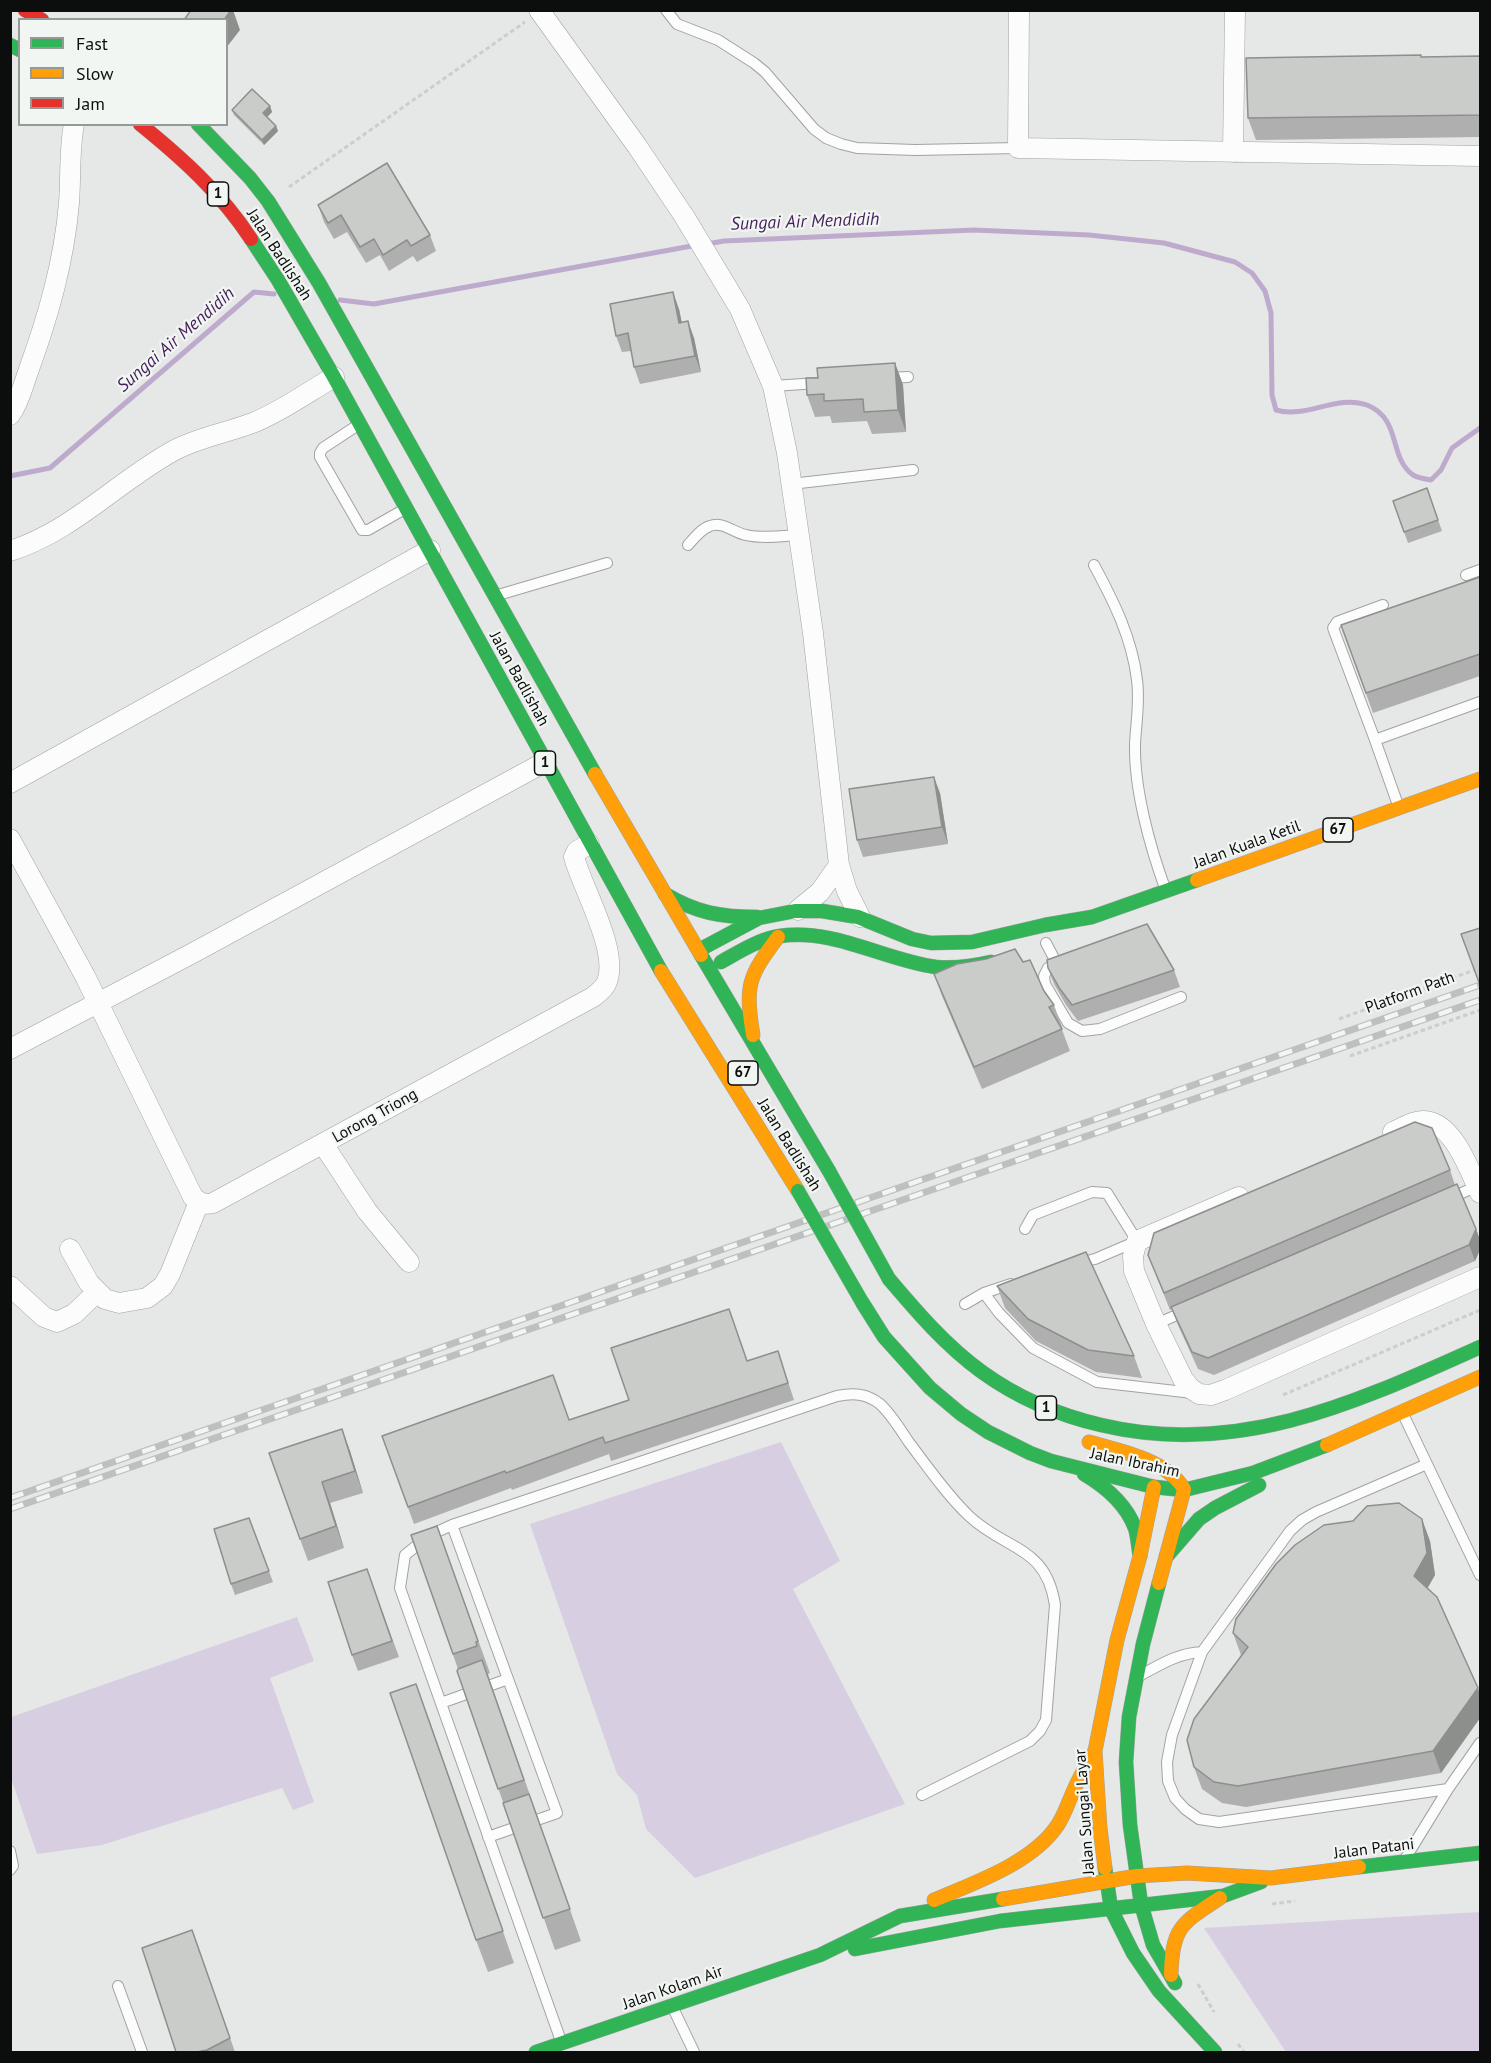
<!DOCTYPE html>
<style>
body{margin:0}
#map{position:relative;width:1491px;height:2063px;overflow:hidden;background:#e5e8e6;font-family:"PT Sans",sans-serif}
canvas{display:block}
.frame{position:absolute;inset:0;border:12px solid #0c0e0d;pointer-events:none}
.legend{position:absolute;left:18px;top:18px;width:210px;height:108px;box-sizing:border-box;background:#f1f6f3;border:2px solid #959997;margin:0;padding:8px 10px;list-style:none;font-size:18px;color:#0c0e0d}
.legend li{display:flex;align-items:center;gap:12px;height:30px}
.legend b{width:30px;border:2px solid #959997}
</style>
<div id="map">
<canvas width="1491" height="2063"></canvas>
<div class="frame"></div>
<ul class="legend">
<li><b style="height:8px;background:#30b455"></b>Fast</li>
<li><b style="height:8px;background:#ff9f0a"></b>Slow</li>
<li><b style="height:8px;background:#e5322d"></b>Jam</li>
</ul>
</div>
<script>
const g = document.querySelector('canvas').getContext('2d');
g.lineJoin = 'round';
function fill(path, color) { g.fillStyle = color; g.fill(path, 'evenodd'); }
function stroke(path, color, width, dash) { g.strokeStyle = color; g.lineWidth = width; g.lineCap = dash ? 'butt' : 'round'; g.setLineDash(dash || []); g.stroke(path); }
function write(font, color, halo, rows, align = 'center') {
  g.font = font + ' "PT Sans",sans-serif'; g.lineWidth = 4.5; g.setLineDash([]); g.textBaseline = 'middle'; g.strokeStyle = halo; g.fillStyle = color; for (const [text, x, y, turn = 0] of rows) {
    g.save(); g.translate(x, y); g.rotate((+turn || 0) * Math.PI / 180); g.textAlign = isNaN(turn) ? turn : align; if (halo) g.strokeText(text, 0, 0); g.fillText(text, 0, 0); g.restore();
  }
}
fill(new Path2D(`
 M 781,1442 L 840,1561 L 793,1589 L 905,1804 L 695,1878 L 646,1829 L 637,1795 L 617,1774 L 530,1524 Z
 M 297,1617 L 314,1661 L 270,1678 L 314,1802 L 293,1810 L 282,1788 L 102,1845 L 37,1854 L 11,1778 L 11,1717 Z
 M 1480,1912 L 1480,2052 L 1286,2052 L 1204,1928 Z`), '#d8cee1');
stroke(new Path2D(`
 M 707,244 L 724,241 L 974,230 L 1089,235 L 1164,243 L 1235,262 L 1252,273 L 1265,291 L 1271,313 L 1272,395 L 1276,410 C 1306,419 1337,394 1367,405 C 1402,419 1388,457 1413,475 C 1418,478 1425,479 1431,480 L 1441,470 L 1452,448 L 1480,428
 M 340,300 L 374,304 L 697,245
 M 10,476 L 50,468 L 254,292 L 274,294`), '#beaacd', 5);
const lane = new Path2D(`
 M 666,10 L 677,24 L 718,40 L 754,63 L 765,72 L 814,129 L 826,138 L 841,144 L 857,148 L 915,150 L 1018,148
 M 887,378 L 908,377
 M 773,386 L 818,383
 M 358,425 L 323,448 L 320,453 L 320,457 L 362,530 L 368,530 L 403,510
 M 791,484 L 913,470
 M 688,545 C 694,538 701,529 710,526 C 723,521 734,533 746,535 C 763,539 782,536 799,535
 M 1094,565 C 1114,602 1132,638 1137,680 C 1140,702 1136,723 1135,744 C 1134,789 1150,847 1165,888
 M 1466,575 L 1480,570
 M 498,595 L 607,563
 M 1375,740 L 1333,628 L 1337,622 L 1383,605
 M 1398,805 L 1375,740 L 1480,702
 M 1046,943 L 1056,962
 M 1059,961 L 1048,968 L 1044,976 L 1045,984 L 1068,1023 L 1082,1031 L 1100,1029 L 1181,997
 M 1449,1199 L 1477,1186
 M 1025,1229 L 1033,1215 L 1092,1192 L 1107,1193 L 1137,1241 L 1095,1259 L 1078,1263
 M 984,1293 L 999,1313 L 1033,1348 L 1097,1382 L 1193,1393
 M 965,1304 L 984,1293 L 1011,1284
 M 1156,1324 L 1186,1311
 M 1403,1414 L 1480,1575
 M 1427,1464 L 1316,1512 L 1302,1520 L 1290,1531 L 1202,1652 L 1172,1735 L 1167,1762 L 1168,1781 L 1175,1798 L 1185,1809 L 1199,1819 L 1219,1822 L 1448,1789
 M 452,1525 L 508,1679
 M 1141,1675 C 1161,1664 1179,1653 1202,1652
 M 441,1703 L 508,1679 L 557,1813 L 488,1837
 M 10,1851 L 13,1866 L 10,1870
 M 1405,1859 L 1448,1789 L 1480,1743
 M 118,1986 L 142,2052
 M 672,2006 L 694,2052
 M 561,2041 L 400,1588 L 405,1555 L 430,1535 L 452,1525 L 837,1396 C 853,1393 866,1393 880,1404 C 891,1414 900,1429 908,1441 C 927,1466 946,1494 969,1516 C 1006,1551 1046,1545 1055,1605 L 1046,1720 L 1040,1731 L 1030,1741 L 922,1795`);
const street = new Path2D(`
 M 539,10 L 637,146 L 684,216 L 740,309 L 773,386 L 787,453 L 813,633 L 839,865 L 847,891 L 860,917
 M 1019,10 L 1018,148 L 1480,156
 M 1233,152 L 1235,10
 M 10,415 C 19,403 23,386 28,372 C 48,317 64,262 69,203 C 71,177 69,150 74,124
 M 10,551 C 73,531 117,482 173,451 C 199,437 227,433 255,422 C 282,411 308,392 334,377
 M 10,783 L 430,550
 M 10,839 L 85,976 L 193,1197 C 200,1203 204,1205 213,1203 L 593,997 C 597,994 603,989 606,984 C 621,953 582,888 574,857 L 577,851 L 589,844
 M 798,910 L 820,892 L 839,865
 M 10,1049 L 191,954 L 545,762
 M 1393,1132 C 1402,1128 1415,1120 1424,1121 C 1453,1122 1470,1171 1480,1193
 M 323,1144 L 367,1211 L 409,1262
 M 1239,1197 L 1137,1241 L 1133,1256 L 1134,1271 L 1156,1324 L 1183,1379 L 1190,1388 L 1199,1394 L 1211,1395 L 1225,1390 L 1480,1277
 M 70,1249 L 89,1283 L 105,1299 L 119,1303 L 147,1298 L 163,1286 L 170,1274 L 199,1202
 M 10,1286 L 44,1317 L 57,1322 L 74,1314 L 97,1292`);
const fast = new Path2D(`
 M 10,45 L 20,50
 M 198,124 L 250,178 L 268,201 L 319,283 L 595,774
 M 251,239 L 278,280 L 334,377 L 661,971
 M 665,894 C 697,913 720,917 757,917
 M 699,950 L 759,918 L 795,911 L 822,911 L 858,917 L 912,939 L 931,943 L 972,942 L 1045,925 L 1092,917 L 1197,880
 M 701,955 L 829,1171
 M 721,962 C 739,952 759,939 780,936 C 834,928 884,960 936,967 C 955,969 973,966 991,962
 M 889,1279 C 917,1312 946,1346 982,1372 C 1018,1398 1058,1415 1101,1425 C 1239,1458 1357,1402 1480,1347
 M 862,1302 L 884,1337 L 930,1388 L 961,1414 L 988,1432 L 1030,1453 L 1051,1461 L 1154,1487 L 1184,1490 L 1253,1473 L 1327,1445
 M 1084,1474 C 1106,1487 1126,1504 1135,1528 C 1138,1537 1138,1547 1140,1556
 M 1166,1557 L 1199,1519 L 1215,1508 L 1259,1485
 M 1159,1583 L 1143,1644 L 1129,1717 L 1126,1762 L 1130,1825 L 1141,1904 L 1153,1945 L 1175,1983
 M 1359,1867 L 1480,1853
 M 1105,1868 L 1111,1909 L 1133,1953 L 1159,1991 L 1215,2052
 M 855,1949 L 1000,1921 L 1223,1896 L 1261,1882
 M 536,2052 L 820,1955 L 900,1916 L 1003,1899`);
const slow = new Path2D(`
 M 595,774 L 701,955
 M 1197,880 L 1480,779
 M 661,971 L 798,1191
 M 753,1035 C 745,985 748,977 778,937
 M 1089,1442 C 1120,1451 1166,1459 1184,1489
 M 1327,1445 L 1480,1377
 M 1159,1583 L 1184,1490
 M 1105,1868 L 1100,1828 L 1095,1751 L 1117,1640 L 1140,1556 L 1154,1487
 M 1003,1899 L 1137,1876 L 1187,1873 L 1271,1878 L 1359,1867
 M 934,1900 C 974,1883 1032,1863 1057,1826 C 1064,1816 1068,1803 1073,1792 C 1079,1778 1087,1764 1095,1751
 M 1171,1975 C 1172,1927 1182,1923 1220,1898`);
const jam = new Path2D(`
 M 25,10 L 42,20
 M 140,124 C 182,158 221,193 251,239`);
stroke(lane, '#a1a3a2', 12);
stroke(street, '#a1a3a2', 21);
stroke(fast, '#a1a3a2', 15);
stroke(slow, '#a1a3a2', 15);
stroke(jam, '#a1a3a2', 15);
stroke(new Path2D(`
 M 289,187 L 525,22
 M 1339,1019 L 1480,968
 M 1350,1056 L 1480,1010
 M 1283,1395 L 1480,1310
 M 1272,1904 L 1295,1901
 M 1198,1984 L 1214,2012
 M 1238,2044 L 1244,2052`), '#cccdcc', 3, [4.5, 3]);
stroke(lane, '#fbfcfb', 10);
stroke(street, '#fbfcfb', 20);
stroke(fast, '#30b455', 14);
stroke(slow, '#ff9f0a', 14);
stroke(jam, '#e5322d', 14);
const rail = new Path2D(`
 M 10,1498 L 1480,985
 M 10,1509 L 1480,1000`);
stroke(rail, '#bebfbf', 7);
stroke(rail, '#f1f6f3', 4.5, [14]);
const fastBridge = new Path2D(`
 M 829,1171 L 889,1279
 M 798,1191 L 862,1302`);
stroke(fastBridge, '#c0c2c1', 15, []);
stroke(fastBridge, '#30b455', 14);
fill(new Path2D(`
 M 1480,56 L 1480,137 L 1256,140 L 1248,118 L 1422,57 Z
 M 270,106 L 272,112 L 267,117 L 276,126 L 278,131 L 264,145 L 234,115 L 232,110 Z
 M 318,205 L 430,235 L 436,251 L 417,262 L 413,256 L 389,271 L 380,255 L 366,263 L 347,232 L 334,239 L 324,222 Z
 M 679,309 L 682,323 L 694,338 L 701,372 L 640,384 L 634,367 L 631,351 L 622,352 L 616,336 Z
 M 895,363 L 903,385 L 906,432 L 872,434 L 867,421 L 832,423 L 830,416 L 815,417 L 807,395 L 818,378 Z
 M 1427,488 L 1442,531 L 1408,543 L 1393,501 Z
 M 1480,577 L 1480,676 L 1373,713 L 1341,625 Z
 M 940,793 L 948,844 L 863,857 L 857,840 Z
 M 1048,968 L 1174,970 L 1180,987 L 1078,1021 L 1066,1005 L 1054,984 Z
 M 934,974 L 1044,991 L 1054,1005 L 1062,1027 L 1061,1027 L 1070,1051 L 982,1089 L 942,996 Z
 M 1450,1170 L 1455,1185 L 1476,1229 L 1480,1240 L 1480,1250 L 1475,1261 L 1214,1375 L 1198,1369 L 1177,1323 L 1172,1309 L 1170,1310 L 1148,1255 Z
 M 997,1286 L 1134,1356 L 1142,1378 L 1096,1372 L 1036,1341 L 1005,1308 Z
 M 778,1351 L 794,1400 L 611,1461 L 609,1454 L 512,1490 L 511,1488 L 414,1524 L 388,1453 L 569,1420 Z
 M 342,1429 L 350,1451 L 363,1493 L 330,1503 L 344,1548 L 308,1561 L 269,1453 Z
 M 249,1518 L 273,1582 L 235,1595 L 231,1584 Z
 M 437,1526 L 490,1673 L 488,1674 L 489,1678 L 581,1941 L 555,1950 L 457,1671 L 458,1669 L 411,1535 Z
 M 1430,1541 L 1435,1575 L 1427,1588 L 1480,1694 L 1480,1718 L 1441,1773 L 1246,1807 L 1222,1803 L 1202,1789 L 1194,1767 L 1241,1655 L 1233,1633 Z
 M 367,1569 L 399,1657 L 358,1671 L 352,1655 Z
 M 428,1716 L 514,1963 L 488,1972 L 476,1940 Z
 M 192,1930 L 235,2052 L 176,2052 Z`), '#aeafae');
fill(new Path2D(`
 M 231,10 L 233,10 L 240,30 L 226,48 L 226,20 L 224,20 Z
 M 270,106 L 272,112 L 265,119 L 263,113 Z
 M 276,126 L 278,131 L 264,145 L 262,140 Z
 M 673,292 L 679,309 L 685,340 L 679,323 Z
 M 688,321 L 694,338 L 701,372 L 695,356 Z
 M 895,363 L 903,385 L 906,432 L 898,410 Z
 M 934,777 L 940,793 L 948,844 L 942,827 Z
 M 1476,1229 L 1480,1240 L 1480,1250 L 1475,1261 L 1469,1245 Z
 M 342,1429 L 350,1451 L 363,1493 L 355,1471 Z
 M 322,1482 L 330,1503 L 344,1548 L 336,1526 Z
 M 1422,1519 L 1430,1541 L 1435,1575 L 1422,1598 L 1414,1576 Z
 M 1478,1688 L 1480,1694 L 1480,1718 L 1441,1773 L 1433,1751 Z`), '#8d8f8d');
const building = new Path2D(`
 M 191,10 L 231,10 L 224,20 L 184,20 Z
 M 1421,55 L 1421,57 L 1480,56 L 1480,115 L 1248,118 L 1246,58 Z
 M 252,89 L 270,106 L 263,113 L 276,126 L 262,140 L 232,110 Z
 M 387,163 L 430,235 L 411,246 L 407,240 L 383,255 L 374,239 L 360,247 L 341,215 L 328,223 L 318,205 Z
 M 673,292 L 679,323 L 688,321 L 695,356 L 634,367 L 628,333 L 616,336 L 610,304 Z
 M 895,363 L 898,410 L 864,412 L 863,399 L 824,401 L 824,394 L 807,395 L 806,378 L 818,378 L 817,368 Z
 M 1427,488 L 1438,520 L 1404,532 L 1393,501 Z
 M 1480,577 L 1480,654 L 1366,693 L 1341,625 Z
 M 934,777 L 942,827 L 857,840 L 849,789 Z
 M 1147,924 L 1174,970 L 1072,1005 L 1060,989 L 1048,968 L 1047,960 Z
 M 1480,928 L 1480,985 L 1461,934 Z
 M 1015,949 L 1023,962 L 1030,960 L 1044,991 L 1054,1005 L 1049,1007 L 1062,1029 L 974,1067 L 934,974 L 957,964 L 986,959 Z
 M 1415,1122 L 1432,1128 L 1450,1170 L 1164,1293 L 1148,1255 L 1154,1233 Z
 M 1457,1184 L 1476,1229 L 1469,1245 L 1208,1358 L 1192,1352 L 1171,1307 Z
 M 1086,1252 L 1134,1356 L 1088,1350 L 1028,1319 L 997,1286 Z
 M 729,1309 L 747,1361 L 778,1351 L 788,1383 L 605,1443 L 603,1437 L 506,1473 L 505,1471 L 408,1507 L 382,1436 L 553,1375 L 569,1420 L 629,1400 L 611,1348 Z
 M 342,1429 L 355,1471 L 322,1482 L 336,1526 L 300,1539 L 269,1453 Z
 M 1399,1503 L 1422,1519 L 1427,1553 L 1414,1576 L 1437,1597 L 1478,1688 L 1433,1751 L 1238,1786 L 1214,1782 L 1194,1767 L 1187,1740 L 1194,1719 L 1248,1647 L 1233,1633 L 1236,1619 L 1276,1564 L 1295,1545 L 1324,1525 L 1353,1521 L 1367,1506 Z
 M 249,1518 L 269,1571 L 231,1584 L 214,1529 Z
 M 437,1526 L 478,1641 L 476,1642 L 477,1646 L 453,1654 L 411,1535 Z
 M 367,1569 L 392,1641 L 352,1655 L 328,1582 Z
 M 482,1660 L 524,1780 L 498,1789 L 457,1671 L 458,1669 Z
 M 416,1684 L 503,1931 L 476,1940 L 390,1693 Z
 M 529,1794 L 570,1909 L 543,1918 L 503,1803 Z
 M 192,1930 L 230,2038 L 207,2050 L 197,2052 L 176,2052 L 142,1948 Z`);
fill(building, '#caccca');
stroke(building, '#8d8f8d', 1.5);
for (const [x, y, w] of [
 [218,194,21],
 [545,763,21],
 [1338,830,30],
 [743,1073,30],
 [1046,1408,21]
]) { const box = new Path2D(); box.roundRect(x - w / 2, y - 12, w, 24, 4.5); g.fillStyle = '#f1f6f3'; g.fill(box); stroke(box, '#0c0e0d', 1.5); }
write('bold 15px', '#0c0e0d', null, [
 ["1",218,194],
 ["1",545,763],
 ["67",1338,830],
 ["67",743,1073],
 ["1",1046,1408]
]);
write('16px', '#0c0e0d', '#f1f6f3', [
 ["Jalan Badlishah",279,255,57],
 ["Jalan Badlishah",519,679,61],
 ["Jalan Kuala Ketil",1247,845,-20],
 ["Platform Path",1410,993,-20],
 ["Lorong Triong",375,1116,-29],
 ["Jalan Badlishah",789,1145,58],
 ["Jalan Ibrahim",1135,1463,12],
 ["Jalan Sungai Layar",1085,1812,-94],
 ["Jalan Patani",1374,1849,-7],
 ["Jalan Kolam Air",673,1988,-19]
]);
write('italic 18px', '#451e5a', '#f1f6f3', [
 ["Sungai Air Mendidih",805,222,-2],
 ["Sungai Air Mendidih",176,340,-41]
]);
</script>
